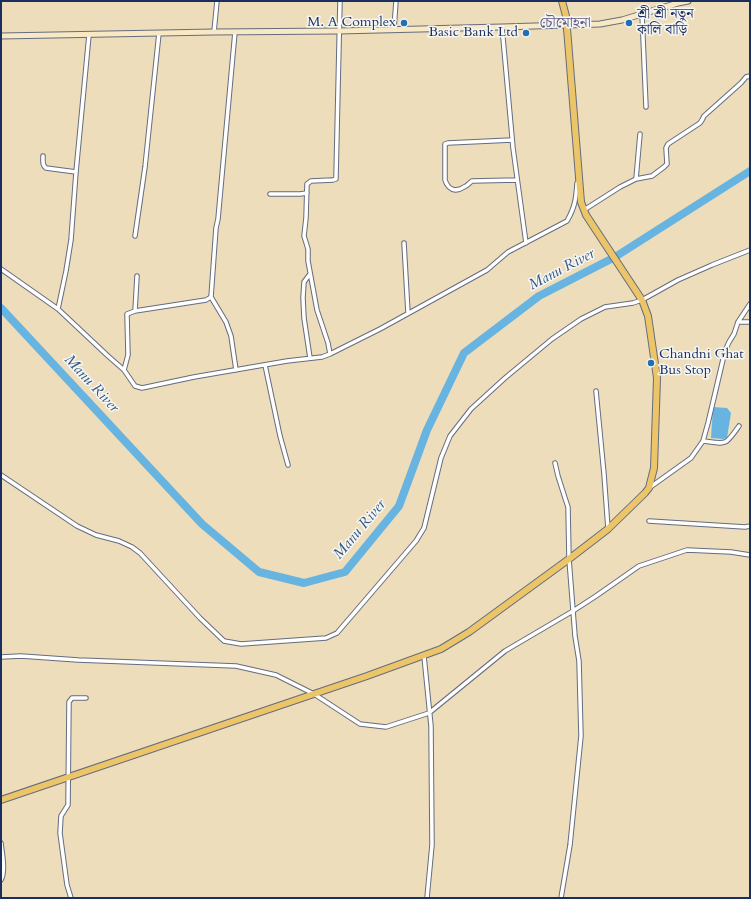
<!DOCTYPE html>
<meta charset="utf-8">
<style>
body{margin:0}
#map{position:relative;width:751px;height:899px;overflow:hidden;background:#edb;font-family:Cardo,serif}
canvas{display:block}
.frame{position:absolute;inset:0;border:2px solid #1b2f5e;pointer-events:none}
</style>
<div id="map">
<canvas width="751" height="899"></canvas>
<div class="frame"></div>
</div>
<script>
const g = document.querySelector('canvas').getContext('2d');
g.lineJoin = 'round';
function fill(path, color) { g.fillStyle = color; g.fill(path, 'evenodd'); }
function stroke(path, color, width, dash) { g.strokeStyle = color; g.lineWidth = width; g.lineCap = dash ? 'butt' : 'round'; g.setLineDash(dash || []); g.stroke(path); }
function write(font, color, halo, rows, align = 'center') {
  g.font = font + ' Cardo,"Noto Serif Bengali",serif'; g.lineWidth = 3; g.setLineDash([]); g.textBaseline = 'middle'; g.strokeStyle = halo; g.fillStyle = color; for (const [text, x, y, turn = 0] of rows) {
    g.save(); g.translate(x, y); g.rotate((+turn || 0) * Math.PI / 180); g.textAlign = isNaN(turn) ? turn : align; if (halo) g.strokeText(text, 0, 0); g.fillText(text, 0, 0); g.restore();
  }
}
fill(new Path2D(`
 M 713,407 L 727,408 L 731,413 L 727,438 L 723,439 L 711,438 Z`), '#68b4e1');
stroke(new Path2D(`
 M 1,308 L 202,524 L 259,572 L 304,583 L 345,572 L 399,506 L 427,430 L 464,353 L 539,296 L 615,257 L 750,171`), '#68b4e1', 8);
const minor = new Path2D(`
 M 642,14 L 646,107
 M 502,27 L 513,148 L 526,243
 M 394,29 L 396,1
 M 214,32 L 217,1
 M 89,35 L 76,172 L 71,240 L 66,271 L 58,309 L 108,356 L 124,370 L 135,386 L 142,388 L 194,377 L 287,361 L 322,357 L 330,354 L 380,329 L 487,270 L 508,252 L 567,221 C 575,207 576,199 577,183
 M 512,140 L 448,143 L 445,144 L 445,180 C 448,189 455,193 464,187 C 467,186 469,183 472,181 L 517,180
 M 43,156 C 43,161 42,165 46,168 L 76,172
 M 636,179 L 640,134
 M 270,194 L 300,194 L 307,193
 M 584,210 L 620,187 L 636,179 L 652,176 L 664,167 L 667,164 L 666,148 L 668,144 L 700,123 L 702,120 L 704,116 L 741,83 L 746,77 L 750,76
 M 135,236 L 145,167 L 159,33
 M 404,243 L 408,313
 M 1,269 L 58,309
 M 211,297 L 226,322 L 231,336 L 236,370
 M 135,311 L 137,276
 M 738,322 L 750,322
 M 330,354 L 328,343 L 317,310 L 308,261 L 308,249 L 304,236 L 306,218 L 307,184 L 311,181 L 333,180 L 336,179 L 336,177 L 340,1
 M 310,358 L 304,318 L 303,298 L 304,282 L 310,274
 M 265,365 L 280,436 L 288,465
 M 124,370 L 128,355 L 127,314 L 135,311 L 206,300 L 211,297 L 216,228 L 218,219 L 235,32
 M 596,391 L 604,474 L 608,529
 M 703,441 C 727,444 725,446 739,426
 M 555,463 L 558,476 L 565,498 L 568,507 L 569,559 L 575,636 L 579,661 L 581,736 L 570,845 L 561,898
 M 1,475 L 77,526 L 96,535 L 119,541 L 132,547 L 140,553 L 200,618 L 224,641 L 241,644 L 326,638 L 337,633 L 416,541 L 424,528 L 441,458 L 450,436 L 471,409 L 505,378 L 552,339 L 581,319 L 605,307 L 633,303 L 642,300 L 678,280 L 712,265 L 750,250
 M 649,488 L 691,458 L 703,441 L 708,423 L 725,351 L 729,342 L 734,334 L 738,322 L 750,304
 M 649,521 L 745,527 L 750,526
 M 424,656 L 431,726 L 432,845 L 427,898
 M 1,657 L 21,656 L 78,660 L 236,666 L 276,675 L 314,694 L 360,724 L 386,727 L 429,713 L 505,651 L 573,611 L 596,596 L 639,566 L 687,550 L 731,552 L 750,555
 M 1,843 C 2,853 6,871 1,880
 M 71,898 L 67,885 L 60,833 L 61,816 L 68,805 L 69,702 L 72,698 L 86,698`);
const secondary = new Path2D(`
 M 1,36 L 214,32 L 339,31 L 502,27 L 600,24 L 622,20 L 678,3 L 688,1`);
const trunk = new Path2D(`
 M 1,800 L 367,676 L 441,649 L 469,632 L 569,559 L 608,529 L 645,493 L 649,488 L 654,468 L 657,378 L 648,316 L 642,300 L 638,294 L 586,215 L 581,202 L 566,16 L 562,1`);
stroke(minor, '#656c7f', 5.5);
stroke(secondary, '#656c7f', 7);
stroke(trunk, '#656c7f', 8);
stroke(minor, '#fff', 3.5);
stroke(secondary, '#f8e8c3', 5);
stroke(trunk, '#edc569', 6);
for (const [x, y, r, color] of [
 [404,23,4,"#1f6fb2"],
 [629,23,4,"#1f6fb2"],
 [526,33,4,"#1f6fb2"],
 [651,363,4,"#1f6fb2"]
]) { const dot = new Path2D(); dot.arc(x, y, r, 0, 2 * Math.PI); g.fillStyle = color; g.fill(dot); stroke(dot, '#f6f6f2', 1.5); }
write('14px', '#1b2f5e', '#f6f6f2', [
 ["শ্রী শ্রী নতুন",637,15],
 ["কালি বাড়ি",637,31],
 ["M. A Complex",396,23,"right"],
 ["Basic Bank Ltd",518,33,"right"],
 ["Chandni Ghat",659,355],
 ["Bus Stop",659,371]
], 'left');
write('15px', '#635b87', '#f6f6f2', [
 ["চৌমোহনা",565,24]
]);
write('italic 15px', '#325785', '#f6f6f2', [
 ["Manu River",562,270,-28],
 ["Manu River",91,384,47],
 ["Manu River",360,530,-50]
]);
</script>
